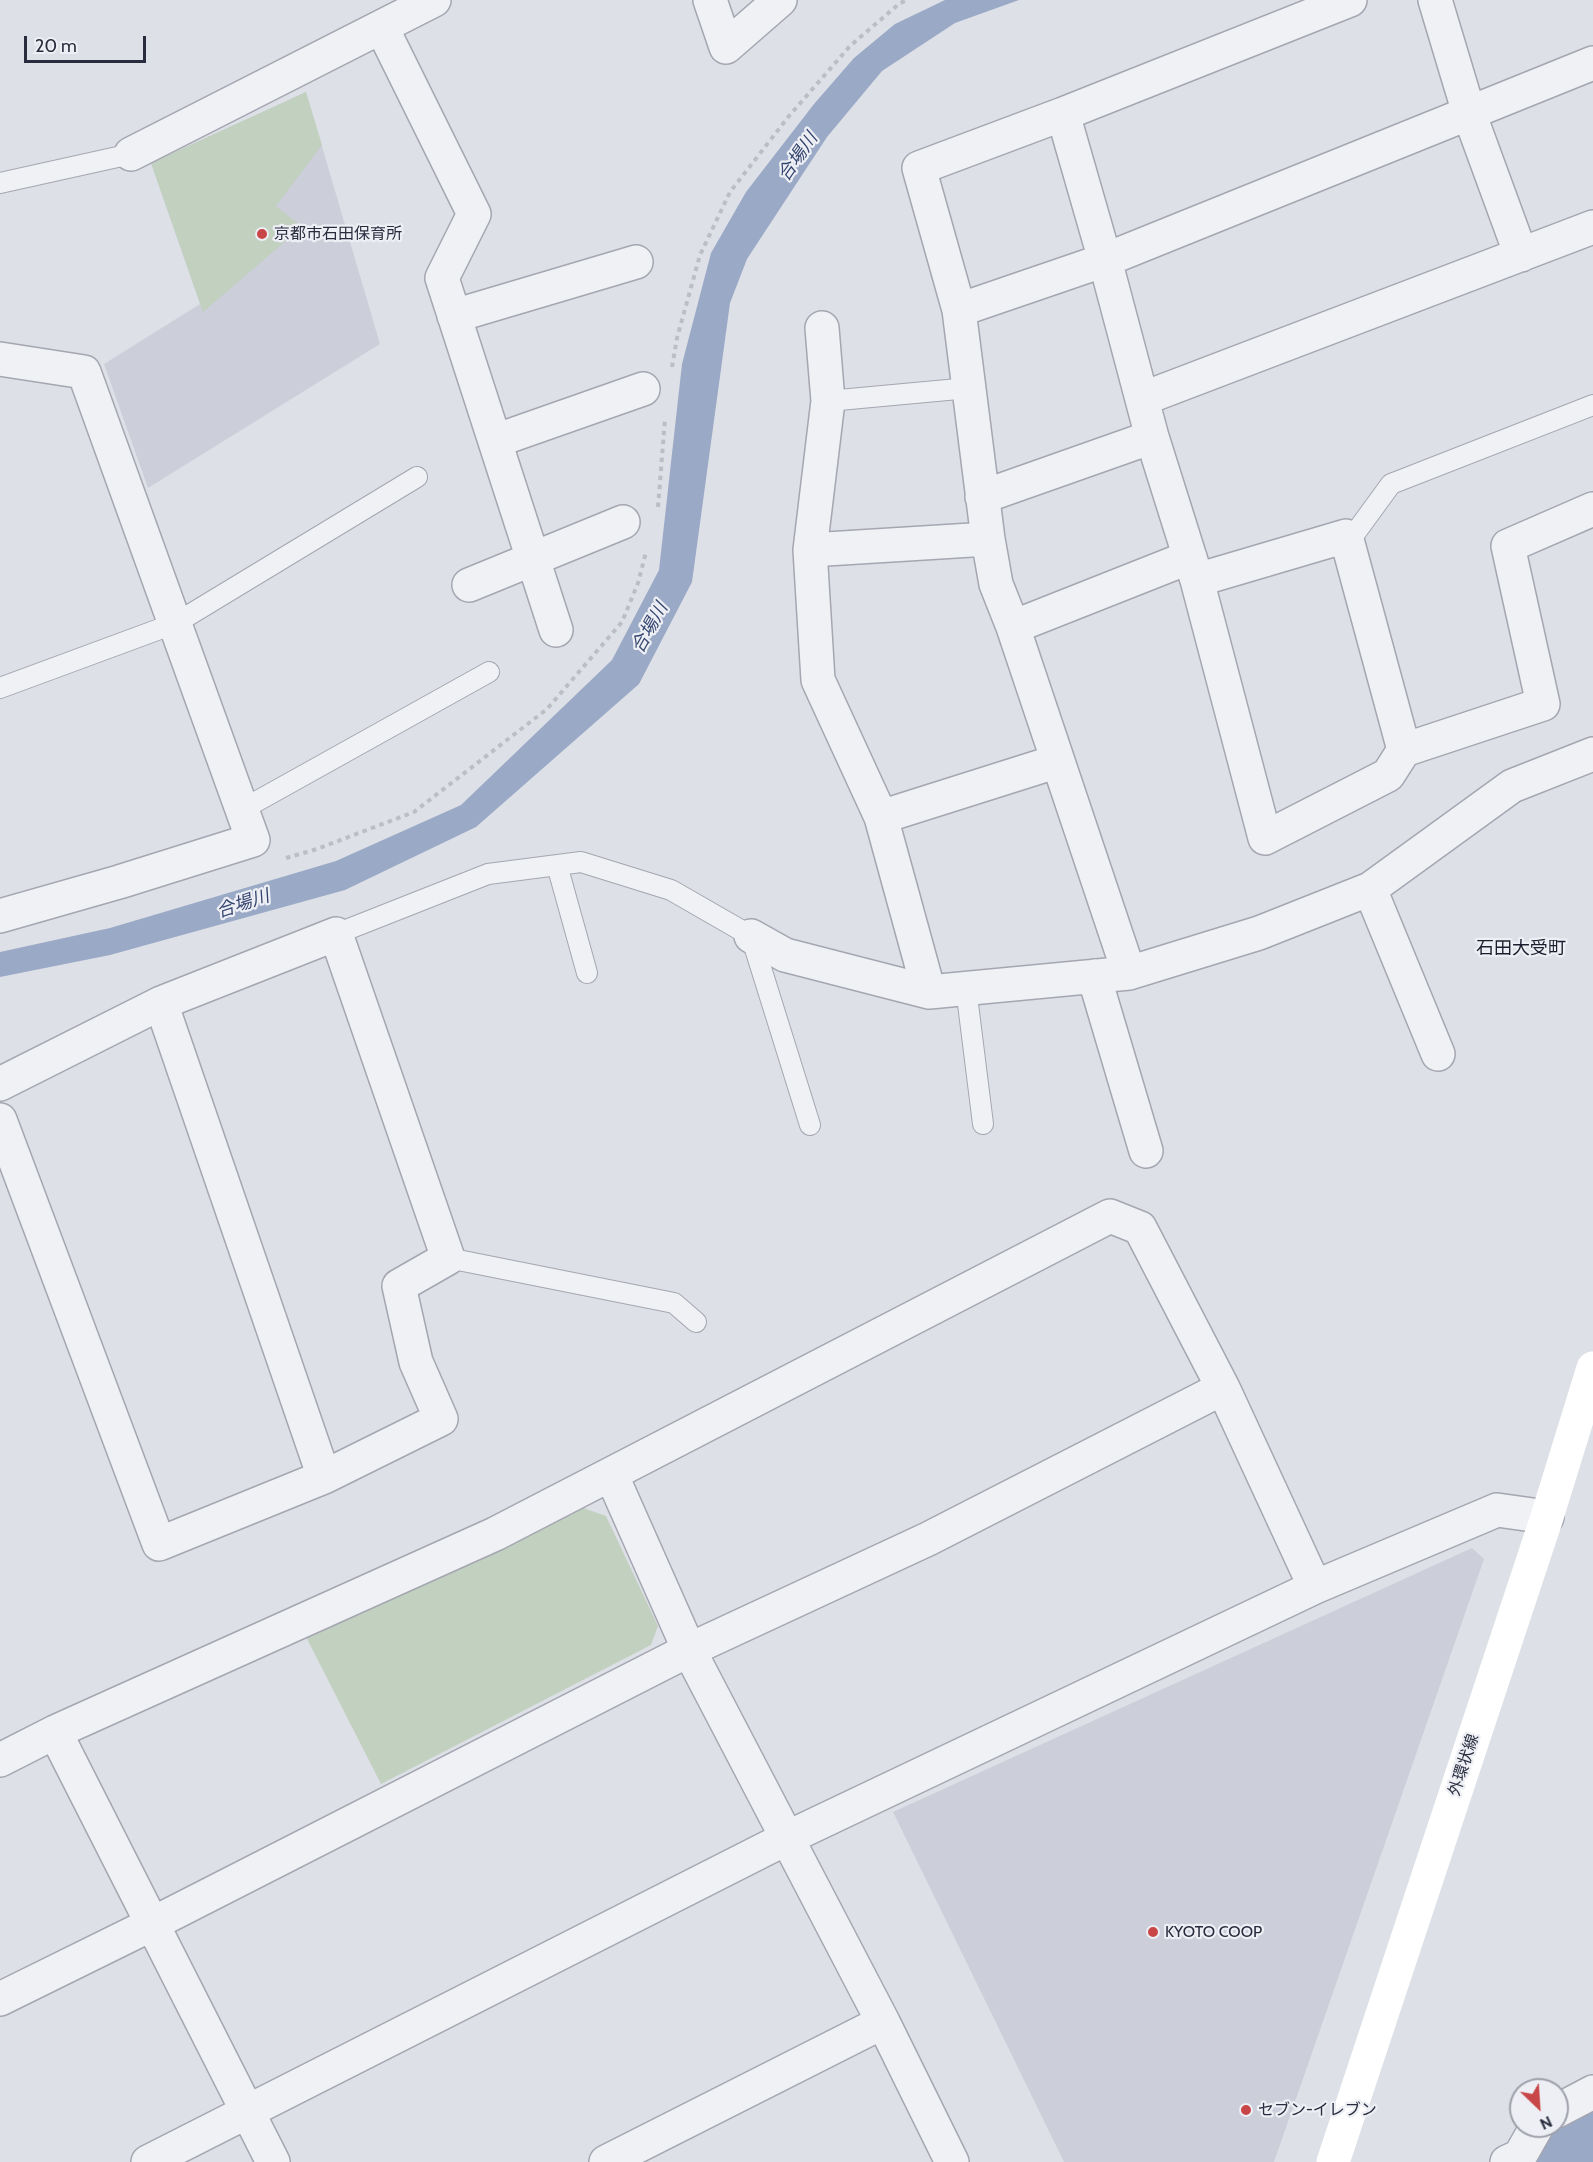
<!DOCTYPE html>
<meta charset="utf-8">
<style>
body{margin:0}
#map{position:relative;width:1593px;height:2162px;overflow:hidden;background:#dee0e7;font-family:Cabin,sans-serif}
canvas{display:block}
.north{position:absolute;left:1509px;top:2078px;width:60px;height:60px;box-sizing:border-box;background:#edeff4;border:2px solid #9ea1ab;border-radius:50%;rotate:155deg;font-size:16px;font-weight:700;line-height:24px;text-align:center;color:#282c3d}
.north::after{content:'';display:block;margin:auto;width:21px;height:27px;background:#c84647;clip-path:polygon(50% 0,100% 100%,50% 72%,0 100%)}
.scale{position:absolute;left:24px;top:36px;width:122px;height:27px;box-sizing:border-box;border:3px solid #282c3d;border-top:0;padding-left:8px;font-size:18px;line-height:21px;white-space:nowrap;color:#282c3d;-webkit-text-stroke:4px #edeff4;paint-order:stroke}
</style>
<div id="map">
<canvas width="1593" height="2162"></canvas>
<div class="north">N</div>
<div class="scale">20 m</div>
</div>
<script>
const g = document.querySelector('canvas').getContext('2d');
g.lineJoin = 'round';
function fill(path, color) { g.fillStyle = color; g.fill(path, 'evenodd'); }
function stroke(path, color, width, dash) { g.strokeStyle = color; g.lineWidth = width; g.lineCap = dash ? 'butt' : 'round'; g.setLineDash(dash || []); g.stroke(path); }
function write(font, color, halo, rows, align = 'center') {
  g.font = font + ' Cabin,"Noto Sans JP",sans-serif'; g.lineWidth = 4.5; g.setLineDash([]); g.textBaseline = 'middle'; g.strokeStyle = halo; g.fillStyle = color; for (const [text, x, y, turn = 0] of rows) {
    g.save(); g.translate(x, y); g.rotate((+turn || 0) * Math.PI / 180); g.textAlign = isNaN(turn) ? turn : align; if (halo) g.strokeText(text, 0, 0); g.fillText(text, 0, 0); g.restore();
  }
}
fill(new Path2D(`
 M 306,92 L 380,344 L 148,488 L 104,364 L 200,304 L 151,163 Z
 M 1472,1548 L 1484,1559 L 1274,2162 L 1064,2162 L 893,1812 Z`), '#cccfd9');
fill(new Path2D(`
 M 306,92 L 322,145 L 276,206 L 302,227 L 203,312 L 151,163 Z
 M 578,1506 L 606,1516 L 658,1626 L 651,1645 L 381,1784 L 302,1629 Z`), '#c1d0bf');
fill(new Path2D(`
 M 945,0 L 1019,0 L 955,23 L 882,71 L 827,137 L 747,259 L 730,303 L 692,582 L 639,684 L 476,827 L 345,890 L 110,955 L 0,977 L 0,952 L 110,928 L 336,861 L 461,805 L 612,660 L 659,570 L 682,364 L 711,253 L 746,192 L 814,104 L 854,58 L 895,24 Z`), '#9aa9c6');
stroke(new Path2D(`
 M 1561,2162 L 1593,2145`), '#9aa9c6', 74);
const lane = new Path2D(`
 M 0,183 L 131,154
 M 828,401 L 969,388
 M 1346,536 L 1356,532 L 1391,484 L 1593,405
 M 0,688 L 176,623 L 417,477
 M 243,809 L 489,672
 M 557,865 L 587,973
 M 336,934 L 488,874 L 581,862 L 671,890 L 751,936 L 810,1125
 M 966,988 L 983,1124
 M 448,1258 L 674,1303 L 696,1322`);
const street = new Path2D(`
 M 710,0 L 726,47 L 780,0
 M 1435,0 L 1469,113 L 1521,255
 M 382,28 L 474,214 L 442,278 L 556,630
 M 1063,114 L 919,168 L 959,310 L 988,539 L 996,584 L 1013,627 L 1129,973
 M 131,154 L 434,0
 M 959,310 L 1105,260 L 1593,63
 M 454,316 L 636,262
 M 822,328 L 828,401 L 810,550 L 818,680 L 881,817 L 929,992
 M 0,359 L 84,372 L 253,840 L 119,882 L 0,916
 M 1142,399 L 1593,227
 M 495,441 L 643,389
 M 982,497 L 1152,437
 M 810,550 L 988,539
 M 1197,580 L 1265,838 L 1388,775 L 1404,750 L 1346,536 L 1197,580 L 1152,437 L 1105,260 L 1063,114 L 1350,0
 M 469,585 L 623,522
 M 1013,627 L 1190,557
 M 1404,750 L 1543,704 L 1508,546 L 1593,509
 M 881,817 L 1058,761
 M 1370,889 L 1438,1054
 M 751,936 L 785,955 L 929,992 L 1129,973 L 1259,933 L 1370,889 L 1512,786 L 1593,754
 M 1094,976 L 1146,1151
 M 0,1084 L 161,1003 L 336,934 L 448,1258 L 399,1286 L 416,1362 L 441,1419 L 324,1477 L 161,1003
 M 0,1120 L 159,1544 L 324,1477
 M 611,1474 L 689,1650 L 883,2022 L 952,2162
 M 55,1732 L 273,2162
 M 0,1760 L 55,1732 L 495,1534 L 1110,1216 L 1140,1228 L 1223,1388 L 1315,1587
 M 0,1999 L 152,1924 L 689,1650 L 928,1539 L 1223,1388
 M 1557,2111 L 1593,2092
 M 148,2162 L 787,1838 L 1315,1587 L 1497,1510 L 1547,1517
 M 606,2162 L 883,2022
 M 1507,2162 L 1520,2156 L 1537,2126`);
stroke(lane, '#a4a6b1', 22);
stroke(street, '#a4a6b1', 36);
stroke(new Path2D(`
 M 672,367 L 677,338 L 700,255 L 730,192 L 789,116 L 850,46 L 900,3 L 908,0
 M 658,507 L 665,419
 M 286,858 L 317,849 L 414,812 L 547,709 L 622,622 L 638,583 L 646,552`), '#bcbec5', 4, [4.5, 4.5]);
stroke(lane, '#f0f1f5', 20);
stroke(street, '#f0f1f5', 33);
stroke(new Path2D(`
 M 1333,2162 L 1547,1517 L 1593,1368`), '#fff', 33);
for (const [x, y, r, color] of [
 [262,234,6,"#c84647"],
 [1153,1932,6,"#c84647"],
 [1246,2110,6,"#c84647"]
]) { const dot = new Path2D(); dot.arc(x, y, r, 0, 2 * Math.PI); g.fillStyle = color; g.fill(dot); stroke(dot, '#edeff4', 2); }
write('16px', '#282c3d', '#edeff4', [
 ["京都市石田保育所",274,234],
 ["KYOTO COOP",1165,1932],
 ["セブン-イレブン",1258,2110]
], 'left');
write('16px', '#282c3d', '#edeff4', [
 ["外環状線",1464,1765,-72]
]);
write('italic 18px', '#34456f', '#edeff4', [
 ["合場川",798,157,-55],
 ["合場川",650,628,-61],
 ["合場川",243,904,-18]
]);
write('18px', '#1a1e2d', '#edeff4', [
 ["石田大受町",1521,949]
]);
</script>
